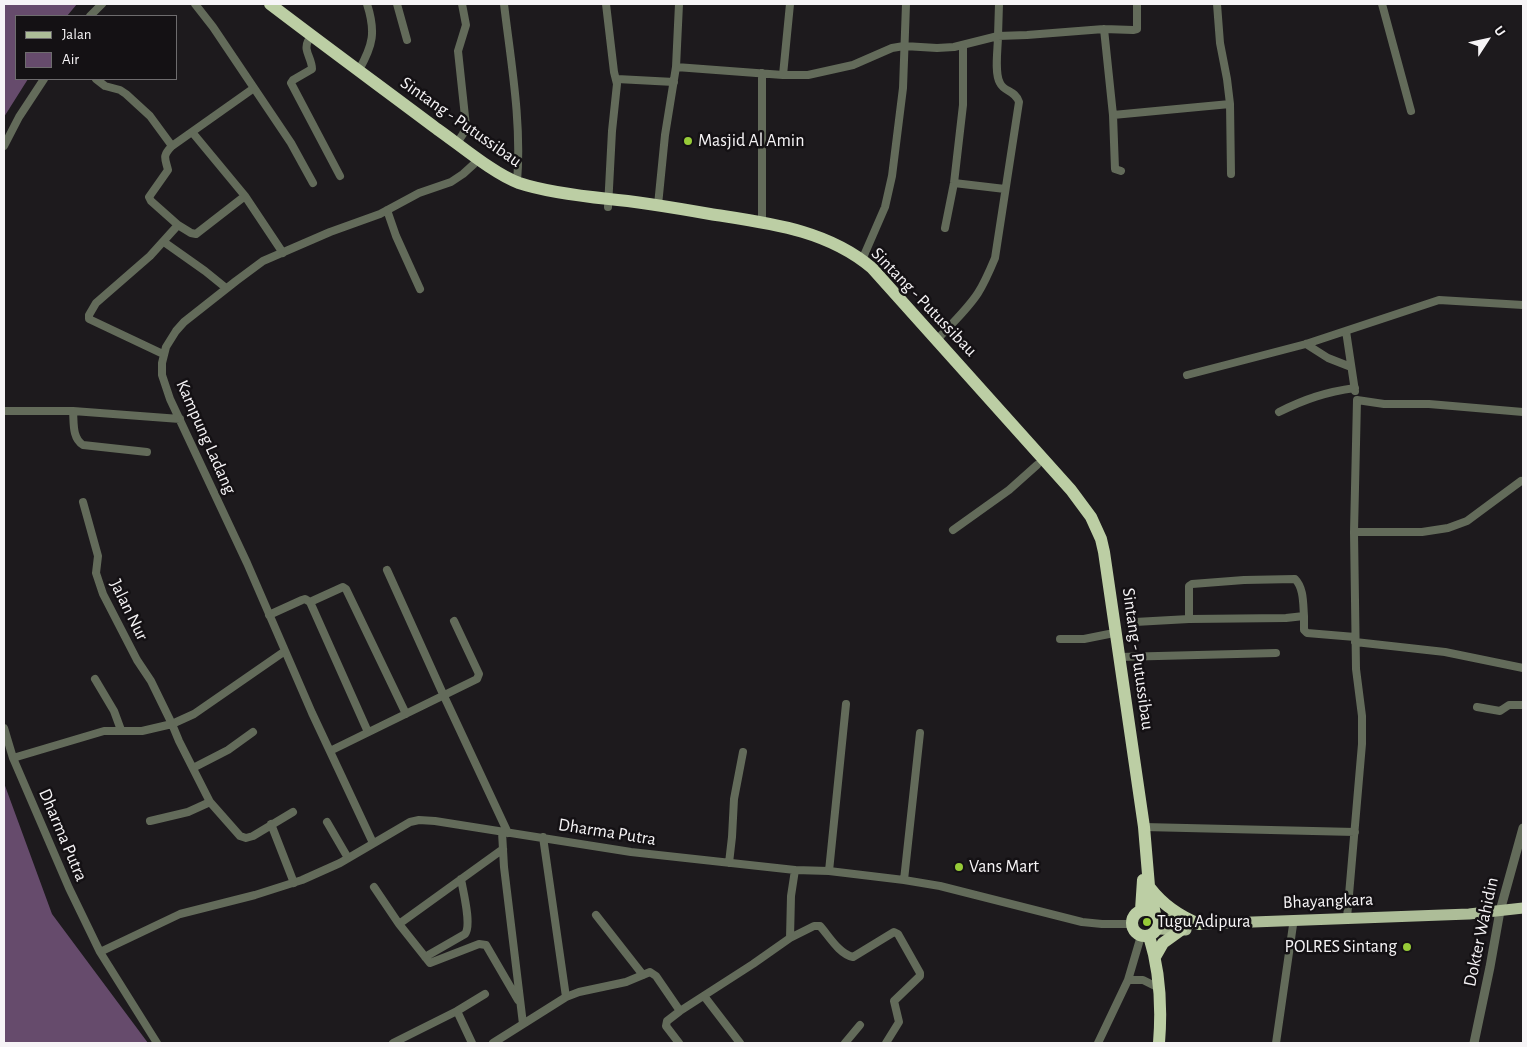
<!DOCTYPE html>
<style>
body{margin:0}
#map{position:relative;width:1527px;height:1047px;overflow:hidden;background:#1d1a1d;font-family:"Alegreya Sans",sans-serif}
canvas{display:block}
.frame{position:absolute;inset:0;border:5px solid #f6f4f6;pointer-events:none}
.legend{position:absolute;left:15px;top:15px;width:162px;height:65px;box-sizing:border-box;background:#141114;border:1px solid #6e6c6e;margin:0;padding:6px 9px;list-style:none;font-size:15px;color:#f6f4f6}
.legend li{display:flex;align-items:center;gap:10px;height:25px}
.legend b{width:25px;border:1px solid #6e6c6e}
.north{position:absolute;left:1462px;top:15px;width:50px;height:50px;-webkit-text-stroke:4px #141114;paint-order:stroke;rotate:55deg;font-size:14px;font-weight:700;line-height:20px;text-align:center;color:#f6f4f6}
.north::after{content:'';display:block;margin:auto;width:18px;height:22px;background:#f6f4f6;clip-path:polygon(50% 0,100% 100%,50% 72%,0 100%)}
</style>
<div id="map">
<canvas width="1527" height="1047"></canvas>
<div class="frame"></div>
<ul class="legend">
<li><b style="height:6px;background:#adbd98"></b>Jalan</li>
<li><b style="height:14px;background:#664b6c"></b>Air</li>
</ul>
<div class="north">U</div>
</div>
<script>
const g = document.querySelector('canvas').getContext('2d');
g.lineJoin = 'round';
function fill(path, color) { g.fillStyle = color; g.fill(path, 'evenodd'); }
function stroke(path, color, width, dash) { g.strokeStyle = color; g.lineWidth = width; g.lineCap = dash ? 'butt' : 'round'; g.setLineDash(dash || []); g.stroke(path); }
function write(font, color, halo, rows, align = 'center') {
  g.font = font + ' "Alegreya Sans",sans-serif'; g.lineWidth = 5; g.setLineDash([]); g.textBaseline = 'middle'; g.strokeStyle = halo; g.fillStyle = color; for (const [text, x, y, turn = 0] of rows) {
    g.save(); g.translate(x, y); g.rotate((+turn || 0) * Math.PI / 180); g.textAlign = isNaN(turn) ? turn : align; if (halo) g.strokeText(text, 0, 0); g.fillText(text, 0, 0); g.restore();
  }
}
fill(new Path2D(`
 M 4,4 L 77,4 L 67,16 L 16,16 L 16,79 L 28,79 L 4,117 Z
 M 4,783 L 52,914 L 148,1043 L 4,1043 Z`), '#664b6c');
stroke(new Path2D(`
 M 195,4 L 213,27 L 291,143 L 313,183
 M 397,4 L 407,40
 M 504,4 C 511,63 522,123 517,182
 M 606,4 L 614,72 L 617,84 L 612,131 L 608,207
 M 1217,4 L 1220,43 L 1227,79 L 1230,104 L 1231,174
 M 1382,4 L 1411,111
 M 90,16 L 102,4
 M 308,41 C 303,51 312,58 312,69 L 293,80 L 291,83 L 340,176
 M 676,67 L 783,75 L 808,75 L 853,65 L 892,48 L 904,46 L 937,48 L 954,47 L 998,36 L 999,4
 M 359,70 C 373,45 376,32 367,4
 M 783,75 L 790,4
 M 96,79 L 105,86 L 120,90 L 126,94 L 150,116 L 172,146
 M 617,79 L 674,82
 M 1113,115 L 1230,104
 M 192,132 L 245,196 L 283,253
 M 457,143 L 463,134 L 466,126 L 458,51 L 466,25 L 462,4
 M 4,146 L 19,117 L 44,79
 M 1121,171 L 1115,169 L 1113,115 L 1104,29 L 1133,30 L 1137,29 L 1137,4
 M 954,183 L 1005,189
 M 658,205 L 665,135 L 676,67 L 679,4
 M 387,210 L 396,236 L 420,289
 M 762,222 L 762,73
 M 178,225 L 151,201 L 149,197 L 168,170 C 165,158 162,156 172,146 L 254,88
 M 945,228 L 954,183 L 963,105 L 963,45
 M 164,242 L 205,271 L 226,288
 M 862,260 L 885,207 L 892,176 L 903,88 L 906,4
 M 1346,331 L 1355,391
 M 937,340 C 951,324 967,310 978,293 C 985,282 990,270 995,258 L 1019,102 C 1015,90 1004,92 1000,83 C 994,73 998,48 998,36 L 1027,35 L 1104,29
 M 1306,344 L 1328,358 L 1351,367
 M 163,354 L 89,319 L 89,315 L 96,303 L 150,256 L 178,225 L 191,233 L 196,234 L 245,196
 M 1187,375 L 1306,344 L 1439,300 L 1523,305
 M 4,411 L 73,411 L 180,419
 M 73,411 C 74,423 72,438 83,445 L 147,452
 M 1279,412 C 1305,399 1326,392 1355,388
 M 83,502 L 98,556 L 96,573 L 103,594 L 137,660 L 151,681 L 172,724 L 194,714 L 285,651
 M 953,530 L 1009,490 L 1037,465
 M 1354,532 L 1422,532 L 1448,528 L 1467,521 L 1521,481
 M 387,570 L 443,694 L 508,833
 M 310,602 L 368,732
 M 269,615 L 302,600 L 305,599 L 310,602 L 343,587 L 346,589 L 406,714
 M 1304,616 C 1303,604 1304,588 1295,579 L 1244,580 L 1192,584 L 1189,586 L 1189,619 L 1286,618 L 1304,616 L 1304,630 L 1307,633 L 1355,637
 M 1135,622 L 1189,619
 M 1060,639 L 1084,639 L 1109,634
 M 1355,642 L 1445,652 L 1523,668
 M 1119,657 L 1276,653
 M 95,679 L 114,711 L 121,730
 M 1477,707 L 1500,711 L 1509,705 L 1523,705
 M 4,728 L 13,758 L 69,888 L 100,952 L 157,1043
 M 330,751 L 477,679 L 479,674 L 454,621
 M 13,758 L 104,731 L 142,731 L 172,724 L 179,741 L 210,802 L 240,836 L 246,838 L 253,836 L 293,812
 M 193,768 L 228,750 L 253,732
 M 150,821 L 188,812 L 210,802
 M 327,822 L 348,858
 M 271,824 L 294,883
 M 1144,827 L 1355,832
 M 502,832 L 504,867 L 523,1024
 M 373,843 L 312,713 L 247,563 L 170,399 L 162,375 L 162,363 L 166,347 L 176,331 L 184,322 L 236,281 L 263,261 L 330,232 L 380,214 L 419,193 L 451,182 L 463,174 L 474,164
 M 729,863 L 732,837 L 734,799 L 743,752
 M 829,871 L 846,704
 M 904,880 L 920,733
 M 374,887 L 399,924 L 503,849
 M 596,915 L 643,975
 M 1347,918 L 1362,744 L 1362,716 L 1356,669 L 1354,532 L 1357,400 L 1384,404 L 1429,404 L 1523,412
 M 399,924 L 430,963 L 479,944 L 486,945 L 518,1000
 M 790,938 L 814,926 L 820,926 C 829,936 839,954 853,957 L 894,932 L 898,934 L 920,973 L 920,976 L 894,1001 L 899,1022 L 886,1043
 M 100,952 L 180,914 L 255,895 L 302,880 L 340,863 L 410,822 L 419,820 L 435,821 L 631,852 L 795,870 L 829,871 L 904,880 L 940,886 L 1082,922 L 1102,924 L 1132,924
 M 425,957 L 465,934 C 472,925 463,891 461,879
 M 1128,980 L 1143,980 L 1159,988
 M 704,996 L 740,1043
 M 566,997 L 579,992 L 626,982 L 650,972 L 656,976 L 680,1011
 M 457,1011 L 485,994
 M 393,1043 L 457,1011 L 472,1043
 M 493,1043 L 566,997 L 543,837
 M 679,1043 L 666,1026 L 667,1021 L 680,1011 L 753,964 L 790,938 L 791,896 L 795,870
 M 845,1043 L 860,1025
 M 1098,1043 L 1128,980 L 1141,936
 M 1276,1043 L 1293,925`), '#636b5a', 8);
stroke(new Path2D(`
 M 1474,1043 L 1490,967 L 1500,911 L 1523,828`), '#636b5a', 9);
stroke(new Path2D(`
 M 1158,918 L 1177,922 L 1199,924 L 1469,914 L 1523,908
 M 1158,929 L 1186,930`), '#adbd98', 11);
stroke(new Path2D(`
 M 270,4 C 325,46 381,87 437,129 C 460,145 494,174 519,183 C 546,192 580,196 609,199 C 642,202 676,208 710,214 C 767,223 826,229 872,268 L 1071,490 L 1091,517 L 1101,539 L 1104,552 L 1144,827 L 1149,886 L 1155,914
 M 1150,888 C 1163,905 1179,916 1199,924
 M1132 923a13 13 0 1 1 26 0a13 13 0 1 1-26 0Z
 M 1141,910 L 1143,880
 M 1149,936 C 1160,971 1162,1006 1159,1043
 M 1155,957 L 1163,943 L 1181,930`), '#bccea4', 12);
for (const [x, y, r, color] of [
 [688,141,5,"#97cb38"],
 [959,867,5,"#97cb38"],
 [1147,922,5,"#97cb38"],
 [1407,947,5,"#97cb38"]
]) { const dot = new Path2D(); dot.arc(x, y, r, 0, 2 * Math.PI); g.fillStyle = color; g.fill(dot); stroke(dot, '#141114', 2); }
write('18px', '#f6f4f6', '#141114', [
 ["Sintang - Putussibau",461,122,35],
 ["Sintang - Putussibau",924,302,46],
 ["Kampung Ladang",206,437,66],
 ["Jalan Nur",129,610,64],
 ["Sintang - Putussibau",1138,659,82],
 ["Dharma Putra",607,832,9],
 ["Dharma Putra",63,835,67],
 ["Bhayangkara",1328,901,-2],
 ["Dokter Wahidin",1481,932,-78]
]);
write('18px', '#f6f4f6', '#141114', [
 ["Masjid Al Amin",698,141],
 ["Vans Mart",969,867],
 ["Tugu Adipura",1157,922],
 ["POLRES Sintang",1397,947,"right"]
], 'left');
</script>
